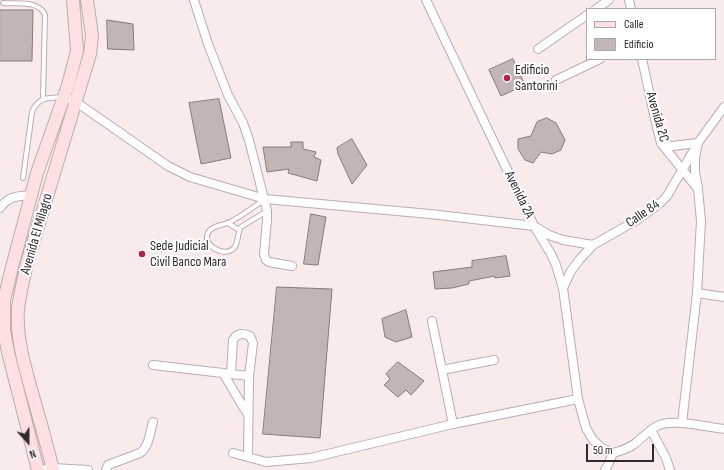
<!DOCTYPE html>
<style>
body{margin:0}
#map{position:relative;width:724px;height:470px;overflow:hidden;background:#f9ebec;font-family:"Sofia Sans Condensed",sans-serif}
canvas{display:block}
.legend{position:absolute;left:586px;top:8px;width:130px;height:52px;box-sizing:border-box;background:#fff;border:1px solid #acaaaa;margin:0;padding:5px 7px;list-style:none;font-size:12px;color:#2f2a2a}
.legend li{display:flex;align-items:center;gap:8px;height:20px}
.legend b{width:20px;border:1px solid #acaaaa}
.north{position:absolute;left:8px;top:422px;width:40px;height:40px;-webkit-text-stroke:3px #fff;paint-order:stroke;rotate:159deg;font-size:11px;font-weight:700;line-height:16px;text-align:center;color:#2f2a2a}
.north::after{content:'';display:block;margin:auto;width:14px;height:18px;background:#2f2a2a;clip-path:polygon(50% 0,100% 100%,50% 72%,0 100%)}
.scale{position:absolute;left:586px;top:444px;width:68px;height:18px;box-sizing:border-box;border:2px solid #2f2a2a;border-top:0;padding-left:5px;font-size:12px;line-height:14px;white-space:nowrap;color:#2f2a2a;-webkit-text-stroke:3px #fff;paint-order:stroke}
</style>
<div id="map">
<canvas width="724" height="470"></canvas>
<ul class="legend">
<li><b style="height:5px;background:#fee0e2"></b>Calle</li>
<li><b style="height:11px;background:#c2b5b5"></b>Edificio</li>
</ul>
<div class="north">N</div>
<div class="scale">50 m</div>
</div>
<script>
const g = document.querySelector('canvas').getContext('2d');
g.lineJoin = 'round';
function fill(path, color) { g.fillStyle = color; g.fill(path, 'evenodd'); }
function stroke(path, color, width, dash) { g.strokeStyle = color; g.lineWidth = width; g.lineCap = dash ? 'butt' : 'round'; g.setLineDash(dash || []); g.stroke(path); }
function write(font, color, halo, rows, align = 'center') {
  g.font = font + ' "Sofia Sans Condensed",sans-serif'; g.lineWidth = 4; g.setLineDash([]); g.textBaseline = 'middle'; g.strokeStyle = halo; g.fillStyle = color; for (const [text, x, y, turn = 0] of rows) {
    g.save(); g.translate(x, y); g.rotate((+turn || 0) * Math.PI / 180); g.textAlign = isNaN(turn) ? turn : align; if (halo) g.strokeText(text, 0, 0); g.fillText(text, 0, 0); g.restore();
  }
}
const building = new Path2D(`
 M 0,10 L 33,10 L 32,61 L 0,61 Z
 M 107,20 L 133,24 L 134,50 L 108,49 Z
 M 513,59 L 525,85 L 501,96 L 489,70 Z
 M 219,99 L 231,158 L 201,164 L 189,103 Z
 M 547,118 L 556,123 L 565,140 L 561,150 L 552,154 L 541,152 L 533,163 L 525,160 L 518,149 L 518,139 L 531,136 L 537,122 Z
 M 352,139 L 367,165 L 352,184 L 338,154 L 337,148 Z
 M 291,142 L 303,142 L 303,149 L 316,152 L 314,157 L 321,160 L 317,181 L 288,173 L 289,169 L 267,172 L 263,147 L 291,147 Z
 M 311,214 L 326,217 L 318,265 L 304,264 Z
 M 506,256 L 510,276 L 495,278 L 495,276 L 469,281 L 469,284 L 452,288 L 435,289 L 433,272 L 472,267 L 472,261 Z
 M 277,287 L 332,289 L 320,438 L 263,434 Z
 M 406,310 L 412,337 L 396,342 L 385,337 L 382,319 Z
 M 398,362 L 424,381 L 411,395 L 406,390 L 398,397 L 384,385 L 390,379 L 386,374 Z`);
fill(building, '#c2b5b5');
stroke(building, '#867a7a', 1);
const lane = new Path2D(`
 M 3,3 C 16,4 39,0 45,15 L 43,98
 M 23,178 L 32,112 C 38,97 48,98 62,97
 M 264,200 C 253,207 242,216 230,222 C 224,225 215,225 210,230 C 198,243 224,259 234,248 C 239,242 237,233 241,227 L 267,211
 M 228,223 L 239,230`);
const street = new Path2D(`
 M 194,0 L 208,44 L 228,95 L 243,123 L 249,140 L 267,211 L 267,220 L 264,254 L 266,260 L 269,262 L 292,266
 M 426,0 L 534,226 L 551,254 L 556,265 L 563,288 L 578,399 L 586,428 L 593,440 L 602,448 L 613,453
 M 629,0 L 631,9
 M 596,9 L 609,0
 M 538,49 L 587,15
 M 642,59 L 655,119 L 661,143 L 698,189 L 701,221 L 697,293 L 682,423
 M 556,80 L 600,59
 M 64,96 L 76,102 L 168,166 L 190,177 L 265,199 L 430,214 L 534,226 L 549,235 L 563,240 L 593,245
 M 661,143 L 672,146 L 698,143 L 695,159 L 695,172 L 698,188
 M 0,208 C 8,196 18,196 31,195
 M 563,288 L 571,271 L 580,259 L 593,245 L 637,220 L 659,204 L 667,196 L 698,143 L 724,107
 M 697,293 L 724,297
 M 432,321 L 453,424
 M 153,365 L 249,376
 M 442,370 L 494,360
 M 223,373 L 248,415
 M 231,374 L 233,340 C 237,333 243,333 250,336 L 253,343 L 249,376 L 248,457 L 266,462 L 311,458 L 453,424 L 578,399
 M 651,430 L 666,458 L 670,470
 M 233,453 L 248,457
 M 613,453 C 620,451 627,449 633,445 C 641,439 648,431 657,426 C 672,418 707,427 724,429
 M 42,470 L 53,468 L 88,470
 M 106,470 L 108,465 L 140,453 C 149,447 150,432 153,422
 M 605,470 L 608,465 L 613,453`);
const secondary = new Path2D(`
 M 38,470 L 8,352 L 4,330 L 4,300 L 11,271 L 37,173 L 68,85 L 77,51 L 73,0
 M 53,470 C 47,445 40,421 33,396 C 25,368 16,338 18,309 C 20,293 24,278 27,263 L 90,54 L 92,35 L 87,0`);
stroke(lane, '#baadae', 6);
stroke(street, '#baadae', 10);
stroke(secondary, '#baadae', 14);
stroke(lane, '#fff', 4);
stroke(street, '#fff', 8);
stroke(secondary, '#fee0e2', 12);
for (const [x, y, r, color] of [
 [507,78,4,"#b32041"],
 [142,254,4,"#b32041"]
]) { const dot = new Path2D(); dot.arc(x, y, r, 0, 2 * Math.PI); g.fillStyle = color; g.fill(dot); stroke(dot, '#fff', 1.5); }
write('14px', '#2f2a2a', '#fff', [
 ["Edificio",515,70],
 ["Santorini",515,86],
 ["Sede Judicial",150,246],
 ["Civil Banco Mara",150,262]
], 'left');
write('14px', '#2f2a2a', '#fff', [
 ["Avenida 2C",657,117,74],
 ["Avenida 2A",519,195,64],
 ["Calle 84",643,214,-35],
 ["Avenida El Milagro",37,234,-74]
]);
</script>
